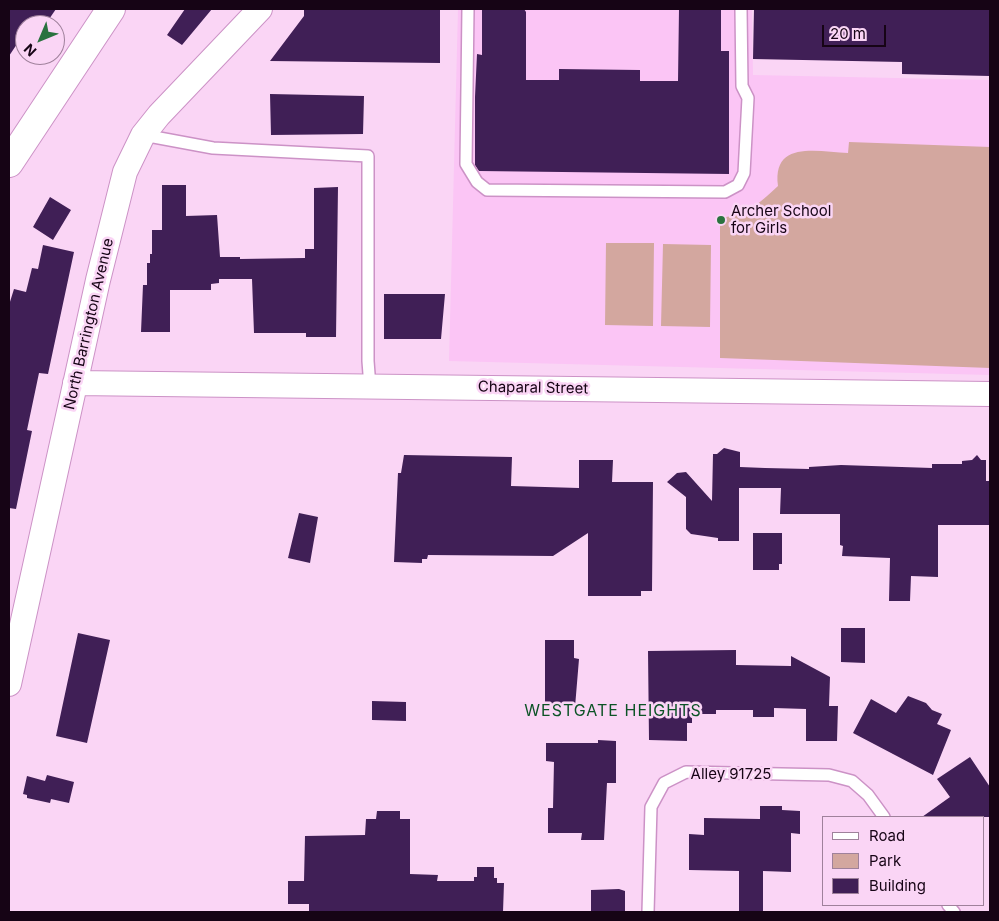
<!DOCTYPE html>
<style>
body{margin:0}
#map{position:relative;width:999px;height:921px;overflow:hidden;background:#fad5f5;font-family:Inter,sans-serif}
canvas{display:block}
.frame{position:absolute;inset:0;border:10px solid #160415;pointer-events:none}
.legend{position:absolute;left:822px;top:816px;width:162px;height:90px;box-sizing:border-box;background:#fad5f5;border:1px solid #9f819b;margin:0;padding:6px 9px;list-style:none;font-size:15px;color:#160415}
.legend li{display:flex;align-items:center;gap:10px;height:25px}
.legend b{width:25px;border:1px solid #9f819b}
.north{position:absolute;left:15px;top:15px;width:50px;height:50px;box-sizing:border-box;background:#fad5f5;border:1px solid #9f819b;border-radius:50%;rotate:225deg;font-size:14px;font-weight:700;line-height:20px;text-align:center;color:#160415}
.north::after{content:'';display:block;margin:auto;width:18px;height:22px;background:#2a723f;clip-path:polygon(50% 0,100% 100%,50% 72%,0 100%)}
.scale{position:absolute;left:822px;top:25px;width:64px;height:22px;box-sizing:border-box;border:2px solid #160415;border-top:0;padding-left:6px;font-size:15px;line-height:18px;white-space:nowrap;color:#160415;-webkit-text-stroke:4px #fad5f5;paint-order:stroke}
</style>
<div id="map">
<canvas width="999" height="921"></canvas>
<div class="frame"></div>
<ul class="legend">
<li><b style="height:6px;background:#fff"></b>Road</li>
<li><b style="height:14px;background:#d3a79f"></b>Park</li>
<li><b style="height:14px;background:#401f56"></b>Building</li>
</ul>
<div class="north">N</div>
<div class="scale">20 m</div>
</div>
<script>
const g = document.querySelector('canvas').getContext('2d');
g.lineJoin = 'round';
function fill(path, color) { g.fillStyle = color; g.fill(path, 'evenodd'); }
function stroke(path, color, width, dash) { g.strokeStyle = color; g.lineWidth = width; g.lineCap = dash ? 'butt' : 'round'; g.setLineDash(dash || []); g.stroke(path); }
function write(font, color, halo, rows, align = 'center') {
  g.font = font + ' Inter,sans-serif'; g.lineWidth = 5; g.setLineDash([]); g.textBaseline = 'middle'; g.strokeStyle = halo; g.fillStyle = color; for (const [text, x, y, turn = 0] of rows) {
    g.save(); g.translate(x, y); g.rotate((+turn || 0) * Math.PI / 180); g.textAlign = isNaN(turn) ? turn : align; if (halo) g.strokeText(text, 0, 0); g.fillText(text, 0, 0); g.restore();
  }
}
fill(new Path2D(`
 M 458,9 L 752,9 L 753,75 L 990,80 L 990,375 L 449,361 Z`), '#fbc5f5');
fill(new Path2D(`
 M 849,142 L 990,147 L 990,368 L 720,358 L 720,218 C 749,214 757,205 778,186 C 772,140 818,152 848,153 Z
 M 606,243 L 654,243 L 653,326 L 605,325 Z
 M 663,244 L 711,245 L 710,327 L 661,326 Z`), '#d3a79f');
fill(new Path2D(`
 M 9,9 L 56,9 L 45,25 L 25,25 L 25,32 L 9,56 Z
 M 185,9 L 212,9 L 182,45 L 167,35 Z
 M 304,9 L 440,9 L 440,63 L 270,61 L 304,16 Z
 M 482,9 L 524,9 L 526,12 L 526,80 L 559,80 L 559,69 L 640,70 L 640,81 L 678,81 L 679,9 L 721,9 L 721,51 L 729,51 L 729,174 L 479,171 L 475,165 L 475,97 L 477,54 L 482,55 Z
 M 754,9 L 990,9 L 990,76 L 902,74 L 902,62 L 753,59 Z
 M 270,94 L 364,96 L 363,134 L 271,135 Z
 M 162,185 L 186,185 L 186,216 L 217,215 L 220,257 L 240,257 L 240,259 L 305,258 L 305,249 L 314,249 L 314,188 L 338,187 L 336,337 L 306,337 L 306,333 L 254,333 L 252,279 L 219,279 L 219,283 L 211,284 L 211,290 L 170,290 L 170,332 L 141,332 L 143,285 L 147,285 L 147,263 L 150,263 L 150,254 L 152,254 L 152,230 L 162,230 Z
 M 50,197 L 71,210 L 53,240 L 33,227 Z
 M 43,245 L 74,252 L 48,374 L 39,373 L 27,430 L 32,431 L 16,509 L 9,508 L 9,305 L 14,289 L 26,292 L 32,268 L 38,269 Z
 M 384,294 L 445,294 L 441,339 L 384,339 Z
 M 724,448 L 740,452 L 740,467 L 765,468 L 809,469 L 809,467 L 841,465 L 932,468 L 932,464 L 962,464 L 962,461 L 972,460 L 977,455 L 981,460 L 986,460 L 986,481 L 990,481 L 990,525 L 938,525 L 938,577 L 911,576 L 910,601 L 889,601 L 890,558 L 842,556 L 843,546 L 840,545 L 840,514 L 780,514 L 781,488 L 739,488 L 739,541 L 718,541 L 718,538 L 691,534 L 686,529 L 686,497 L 667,482 L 677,473 L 686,472 L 712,501 L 713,454 L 717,454 Z
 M 404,455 L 512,457 L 511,486 L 579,488 L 579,460 L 613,460 L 612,482 L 653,482 L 652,591 L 641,591 L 641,596 L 588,596 L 588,533 L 553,556 L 428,555 L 427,559 L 422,559 L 422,563 L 394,562 L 398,473 L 401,473 Z
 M 299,513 L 318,517 L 310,563 L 288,558 Z
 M 753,533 L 782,533 L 782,564 L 779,564 L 779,570 L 753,570 Z
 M 841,628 L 865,628 L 865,663 L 841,662 Z
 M 78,633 L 110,640 L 87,743 L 56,736 Z
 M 545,640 L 574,640 L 574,658 L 579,659 L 575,707 L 545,707 Z
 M 736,650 L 736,665 L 791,666 L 791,656 L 830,677 L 829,706 L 838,706 L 837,741 L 806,741 L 806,709 L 774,708 L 774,717 L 753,717 L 753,710 L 716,710 L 716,714 L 692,714 L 692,723 L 687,723 L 687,741 L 649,740 L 648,651 Z
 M 908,696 L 926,703 L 932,710 L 942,714 L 937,724 L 951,730 L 933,775 L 853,733 L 871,699 L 896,713 Z
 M 372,701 L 406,702 L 406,721 L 372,720 Z
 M 598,740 L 616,741 L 616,783 L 607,783 L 604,840 L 581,840 L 582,833 L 548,833 L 548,808 L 553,808 L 554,762 L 546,761 L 546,743 L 598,743 Z
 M 970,757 L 990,787 L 990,817 L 922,817 L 950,797 L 937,779 Z
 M 47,775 L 74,782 L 69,803 L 51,799 L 50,803 L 27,798 L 27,795 L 23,794 L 27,776 L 45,781 Z
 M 760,806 L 782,806 L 782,810 L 800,811 L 800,834 L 791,833 L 791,872 L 763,871 L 763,912 L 739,912 L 739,871 L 689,870 L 689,834 L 704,835 L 704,818 L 760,819 Z
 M 377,811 L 400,811 L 400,819 L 410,819 L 410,874 L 438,875 L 437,881 L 474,881 L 474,877 L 477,877 L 477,867 L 494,867 L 494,878 L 497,878 L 497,883 L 504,883 L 503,912 L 309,912 L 309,904 L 288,904 L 288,881 L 304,881 L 305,836 L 365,835 L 366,819 L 376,819 Z
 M 619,889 L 625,891 L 625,912 L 591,912 L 591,890 Z`), '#401f56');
const lane = new Path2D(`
 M 468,9 L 466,164 L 477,182 L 487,190 L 725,192 L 738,185 L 744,173 L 748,98 L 742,86 L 741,9
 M 143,135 L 213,148 L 368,156 L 368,361 L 370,387
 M 948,905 L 954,912
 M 648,912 L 651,807 L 664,783 L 686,772 L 829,775 L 852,781 L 868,795 L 884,817`);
const street = new Path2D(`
 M 75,383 L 990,394
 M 9,684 L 98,280 L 125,172 L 143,135 L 159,115 L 260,9`);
const secondary = new Path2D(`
 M 9,163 L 111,9`);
stroke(lane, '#cc92c6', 14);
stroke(street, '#cc92c6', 26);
stroke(secondary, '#cc92c6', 30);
stroke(lane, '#fff', 11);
stroke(street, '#fff', 24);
stroke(secondary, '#fff', 28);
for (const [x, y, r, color] of [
 [721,220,5,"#2a723f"]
]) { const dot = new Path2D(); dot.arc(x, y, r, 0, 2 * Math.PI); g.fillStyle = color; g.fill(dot); stroke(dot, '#fad5f5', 2); }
write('15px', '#160415', '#fad5f5', [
 ["Archer School",731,211],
 ["for Girls",731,228]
], 'left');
write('15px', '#160415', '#fad5f5', [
 ["North Barrington Avenue",89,324,-77],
 ["Chaparal Street",533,388,1],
 ["Alley 91725",731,774]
]);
g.letterSpacing = '1px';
write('16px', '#0c5326', '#fad5f5', [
 ["WESTGATE HEIGHTS",613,711]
]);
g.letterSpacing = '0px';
</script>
